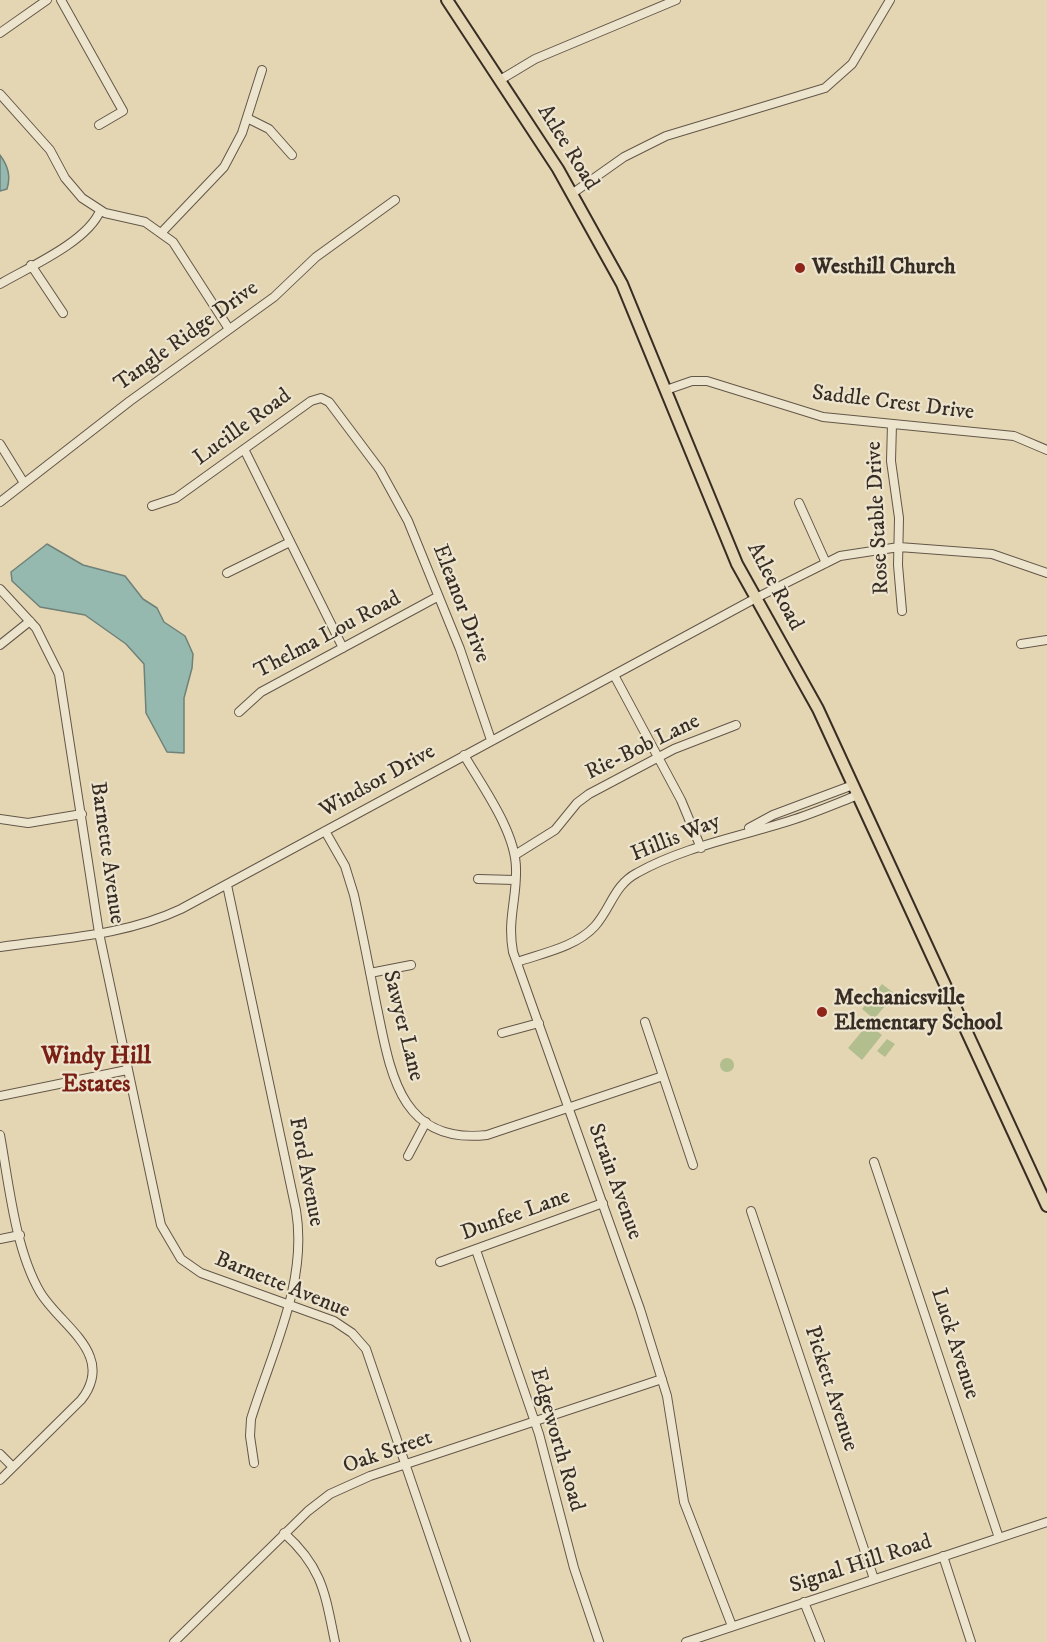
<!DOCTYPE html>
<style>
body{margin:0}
canvas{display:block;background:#e4d6b3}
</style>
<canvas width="1047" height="1642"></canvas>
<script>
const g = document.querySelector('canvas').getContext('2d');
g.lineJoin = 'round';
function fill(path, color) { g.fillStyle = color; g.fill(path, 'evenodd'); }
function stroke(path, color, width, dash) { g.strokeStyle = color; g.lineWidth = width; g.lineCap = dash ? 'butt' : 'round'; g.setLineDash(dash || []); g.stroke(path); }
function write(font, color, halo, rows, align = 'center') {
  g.font = font + ' "IM FELL DW Pica",serif'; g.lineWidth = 4.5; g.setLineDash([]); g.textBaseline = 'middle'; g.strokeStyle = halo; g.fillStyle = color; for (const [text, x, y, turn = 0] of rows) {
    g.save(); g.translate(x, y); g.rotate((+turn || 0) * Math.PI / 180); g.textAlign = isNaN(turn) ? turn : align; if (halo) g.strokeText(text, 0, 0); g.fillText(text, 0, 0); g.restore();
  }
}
fill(new Path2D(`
 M 882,984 L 895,994 L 874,1019 L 862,1009 Z
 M 868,1024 L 882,1035 L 862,1060 L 848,1048 Z
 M 887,1039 L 895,1044 L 885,1057 L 877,1051 Z
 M720 1065a7 7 0 1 1 14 0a7 7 0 1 1-14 0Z`), '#b2be8e');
const water = new Path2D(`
 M 0,155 C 8,166 11,176 7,189 L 0,191 Z
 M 47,544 L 83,565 L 125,576 L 143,599 L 157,608 L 164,622 L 185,636 L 193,654 L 192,668 L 184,698 L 184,753 L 167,752 L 146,713 L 144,664 L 126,644 L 85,615 L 40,607 L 12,581 L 11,572 Z`);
fill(water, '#95b9af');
stroke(water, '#708178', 1.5);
const minor = new Path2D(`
 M 61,0 L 123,111 L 99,125
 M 0,33 L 47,0
 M 500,80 L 535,59 L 676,0
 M 0,94 L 50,150 L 65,178 L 82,198 L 105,213 L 145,222 L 173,242 L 229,329
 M 247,118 L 269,129 L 292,155
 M 573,193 L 624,157 L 666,136 L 825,88 L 852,64 L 890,0
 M 162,232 L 224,167 L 242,133 L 262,70
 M 31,265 L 63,313
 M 0,284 C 29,267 87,242 100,211
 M 666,390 L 692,381 L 707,381 L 823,417 L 1014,436 L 1047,450
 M 892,424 L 891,461 L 899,518 L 898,565 L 902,611
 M 0,444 L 24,483
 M 244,449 L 343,648
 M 0,502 L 130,401 L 274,297 L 316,257 L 395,200
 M 799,503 L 826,563
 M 152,506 L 176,498 L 311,401 L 321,398 L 329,402 L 380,470 L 408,521 L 460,649 L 491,740
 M 227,573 L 290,542
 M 0,589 L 36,628 L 59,674 L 99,933 L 161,1225 L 181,1259 L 201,1273 L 334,1321 L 352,1333 L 366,1349 L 466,1642
 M 1021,644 L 1047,640
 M 0,645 L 30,621
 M 614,675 L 681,800 L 701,848
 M 239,712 L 261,692 L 437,597
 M 464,755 C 482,786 516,832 516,869 C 517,898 507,920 513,952 L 640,1309 L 667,1396 L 684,1502 L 732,1626
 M 0,819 L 28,823 L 82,814
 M 749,828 L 773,815 L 853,785
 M 325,831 L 345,866 L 354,895 C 362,931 369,967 376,1003 C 390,1069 398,1145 487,1135 L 663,1076
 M 515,855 L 555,830 L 577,803 L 589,794 L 674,749 L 736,725
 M 478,879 L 515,880
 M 227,885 L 296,1210 C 308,1282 272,1351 251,1419 L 250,1436 L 254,1463
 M 0,947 C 61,938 124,936 181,909 L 756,598 L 840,556 L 899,547 L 992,554 L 1047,573
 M 517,962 C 543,953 576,947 595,926 C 611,908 614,885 637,873 C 683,847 739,837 789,821 C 812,814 835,804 858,795
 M 370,973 L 411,965
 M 645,1022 L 693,1165
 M 502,1033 L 539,1023
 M 0,1096 L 127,1070
 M 0,1135 C 9,1184 15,1249 40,1292 C 53,1314 82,1334 90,1357 C 96,1372 91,1388 81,1400 L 0,1480
 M 408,1156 L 426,1122
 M 874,1162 L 999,1538
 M 751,1211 L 874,1579
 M 0,1239 L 20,1235
 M 476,1250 L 539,1434 L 574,1568 L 599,1642
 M 440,1262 L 603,1203
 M 0,1454 L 13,1467
 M 284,1533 C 323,1568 325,1594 335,1642
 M 943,1556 L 971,1642
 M 804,1602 L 820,1642
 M 174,1642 L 308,1511 L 330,1494 L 370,1476 L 662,1379
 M 686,1642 L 1047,1522`);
const major = new Path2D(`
 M 447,0 L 558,169 L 622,284 L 737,564 L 818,709 L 1047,1206`);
stroke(minor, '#635748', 10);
stroke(major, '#382d25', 14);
stroke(minor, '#ede4ce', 8);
stroke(major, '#e4d6b3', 10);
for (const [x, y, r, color] of [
 [800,268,6,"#8f2418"],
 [822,1012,6,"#8f2418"]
]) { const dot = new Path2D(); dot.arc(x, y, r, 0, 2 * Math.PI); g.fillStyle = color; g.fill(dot); stroke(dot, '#ede4ce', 2); }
write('22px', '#382d25', '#ede4ce', [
 ["Atlee Road",567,148,58],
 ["Tangle Ridge Drive",187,337,-36],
 ["Saddle Crest Drive",893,404,7],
 ["Lucille Road",243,428,-36],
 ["Rose Stable Drive",879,518,-93],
 ["Atlee Road",774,587,62],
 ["Eleanor Drive",460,604,69],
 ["Thelma Lou Road",328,636,-28],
 ["Rie-Bob Lane",643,748,-26],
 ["Windsor Drive",378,782,-29],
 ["Hillis Way",676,839,-22],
 ["Barnette Avenue",106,853,82],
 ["Sawyer Lane",402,1026,76],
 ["Ford Avenue",305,1172,79],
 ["Strain Avenue",614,1182,70],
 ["Dunfee Lane",516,1216,-20],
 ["Barnette Avenue",282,1286,22],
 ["Luck Avenue",954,1344,72],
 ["Pickett Avenue",830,1389,72],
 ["Edgeworth Road",556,1440,74],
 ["Oak Street",388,1453,-19],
 ["Signal Hill Road",861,1565,-18]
]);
write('bold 22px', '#382d25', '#ede4ce', [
 ["Westhill Church",812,268],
 ["Mechanicsville",834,999],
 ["Elementary School",834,1024]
], 'left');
write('bold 24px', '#7a1f14', '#ede4ce', [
 ["Windy Hill",96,1058],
 ["Estates",96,1086]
]);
</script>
